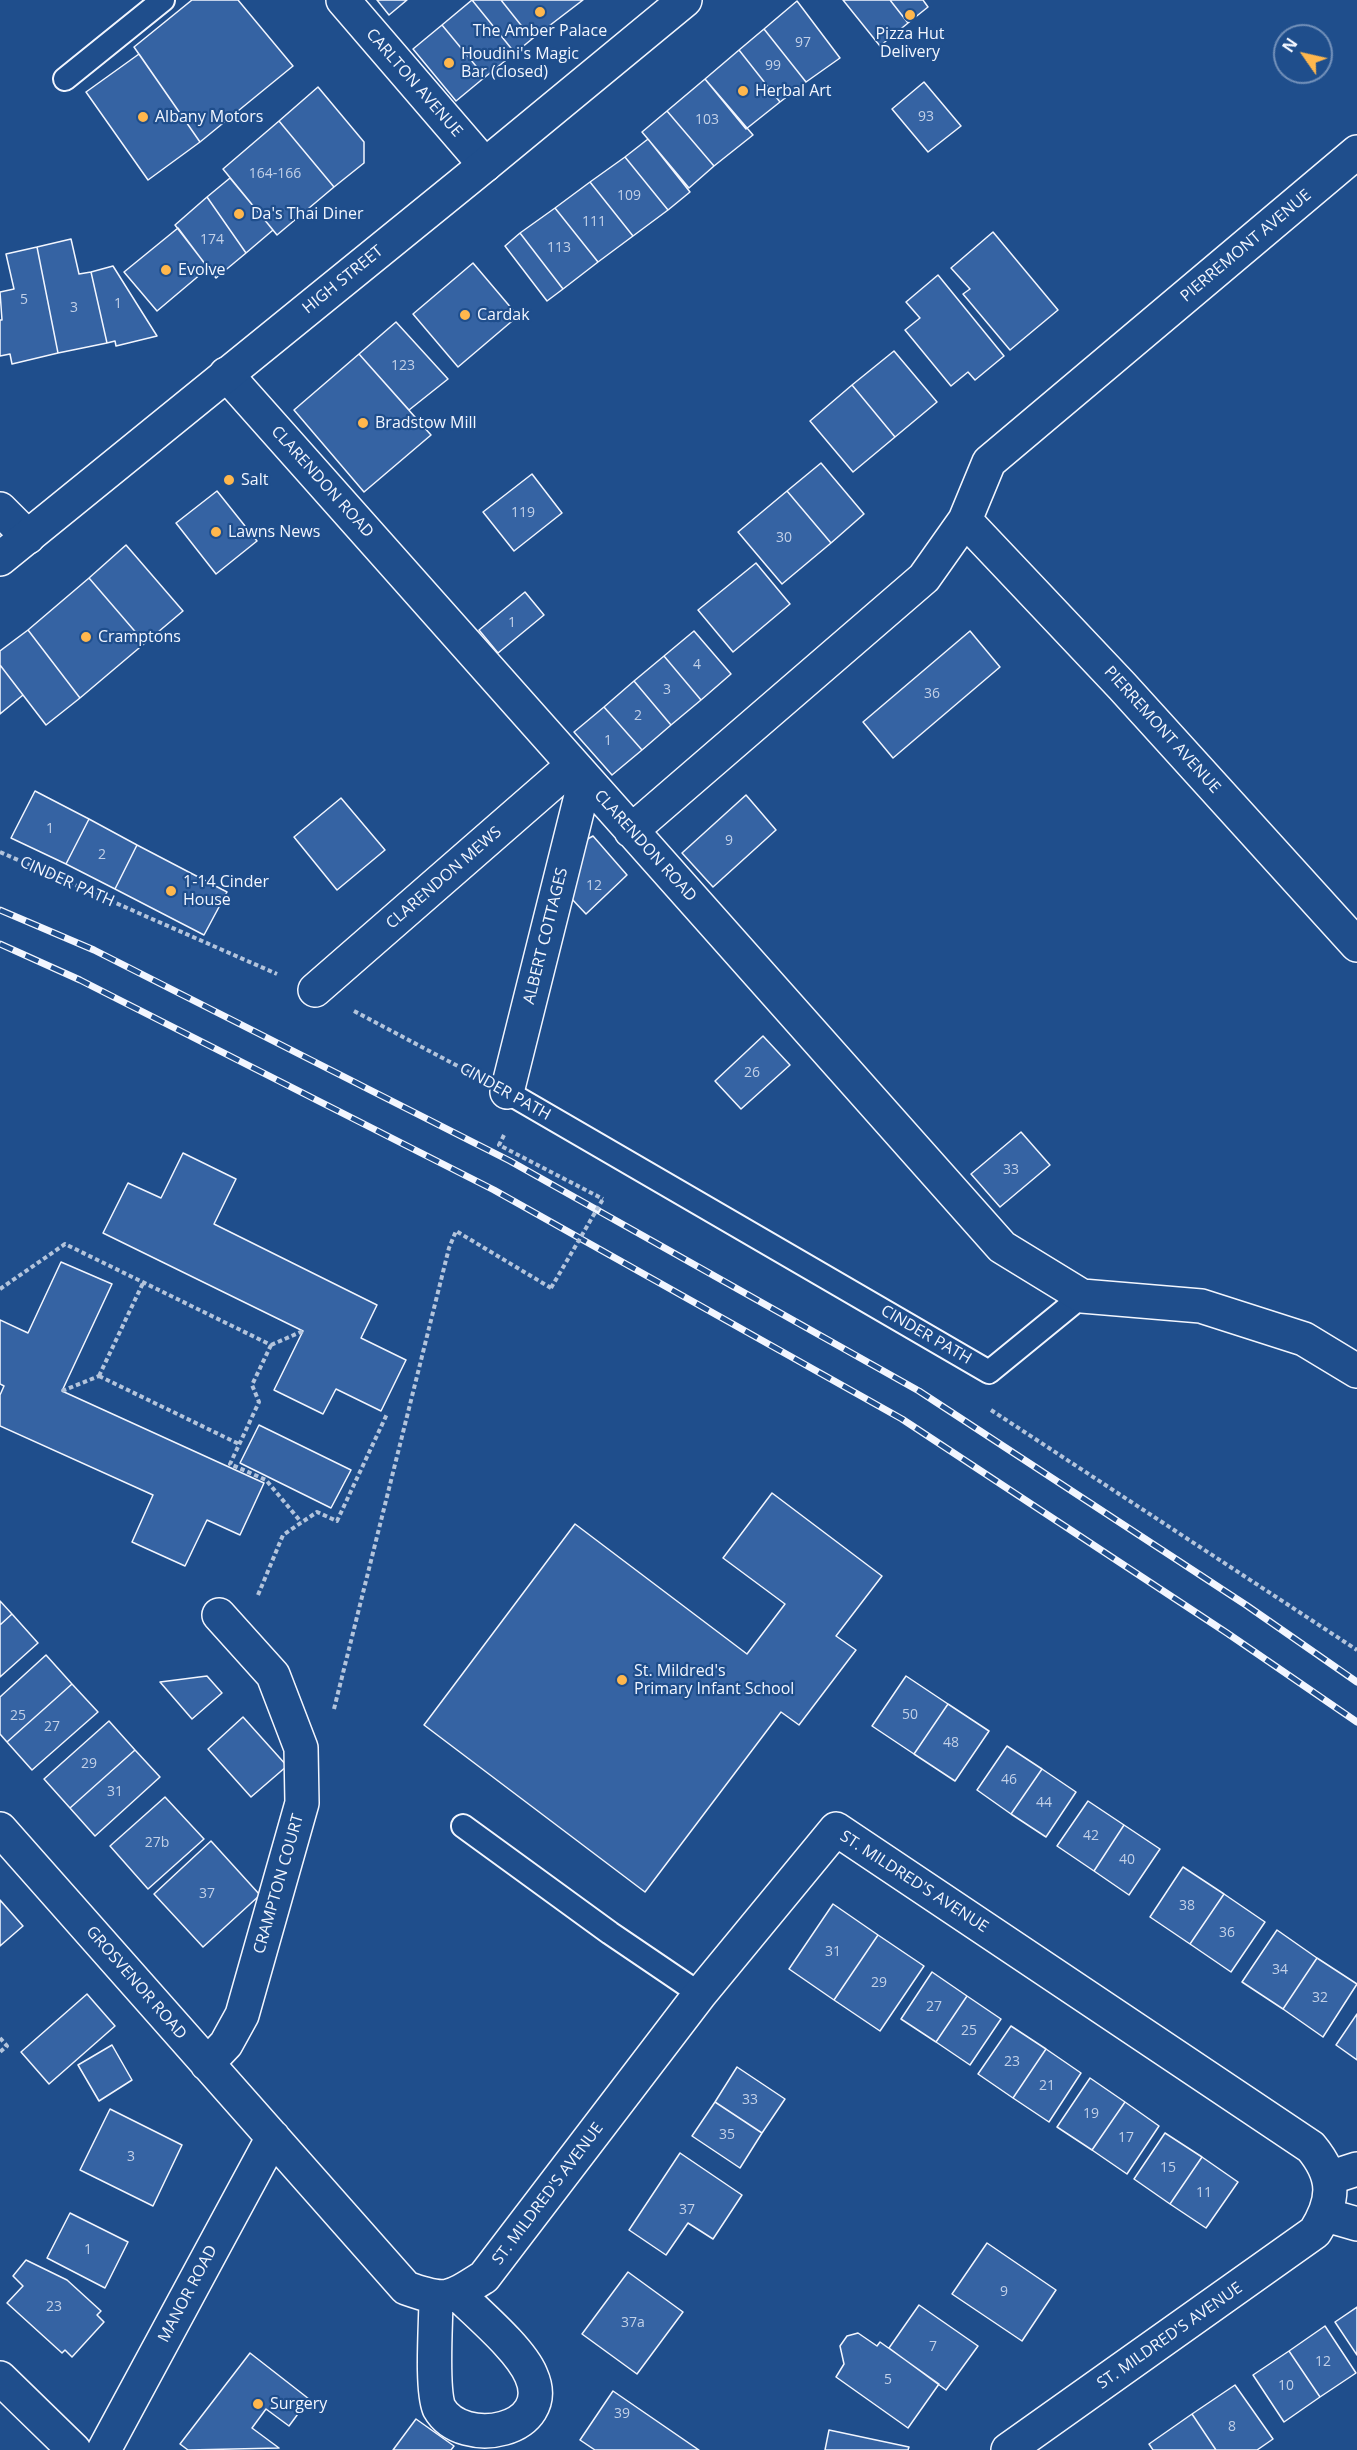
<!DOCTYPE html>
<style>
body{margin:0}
#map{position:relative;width:1357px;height:2450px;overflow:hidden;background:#1f4e8c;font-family:"Open Sans",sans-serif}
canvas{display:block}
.north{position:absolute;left:1273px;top:24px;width:60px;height:60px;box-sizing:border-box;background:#1f4e8c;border:2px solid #7391ba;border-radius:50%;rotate:304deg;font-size:16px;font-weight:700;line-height:24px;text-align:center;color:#f2f6ff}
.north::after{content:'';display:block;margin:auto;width:21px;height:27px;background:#ffb74d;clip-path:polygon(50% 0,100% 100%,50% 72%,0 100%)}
</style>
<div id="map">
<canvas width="1357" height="2450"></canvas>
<div class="north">N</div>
</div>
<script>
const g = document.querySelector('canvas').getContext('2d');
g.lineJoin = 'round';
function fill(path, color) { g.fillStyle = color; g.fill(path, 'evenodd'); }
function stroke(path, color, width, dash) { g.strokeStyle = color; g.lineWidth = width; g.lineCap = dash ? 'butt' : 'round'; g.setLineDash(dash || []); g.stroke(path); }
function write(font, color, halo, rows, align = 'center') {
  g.font = font + ' "Open Sans",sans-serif'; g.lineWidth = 4.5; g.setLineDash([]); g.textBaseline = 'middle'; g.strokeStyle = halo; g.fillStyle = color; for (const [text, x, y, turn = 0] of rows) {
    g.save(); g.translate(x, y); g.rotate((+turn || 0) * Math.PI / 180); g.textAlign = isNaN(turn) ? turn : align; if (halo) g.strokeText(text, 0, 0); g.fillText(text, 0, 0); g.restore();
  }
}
const building = new Path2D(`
 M 192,0 L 238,0 L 293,66 L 200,142 L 134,47 Z
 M 377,0 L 407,0 L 389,15 Z
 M 472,0 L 515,53 L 485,77 L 442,25 Z
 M 472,0 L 501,0 L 532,39 L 515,53 Z
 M 501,0 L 583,0 L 532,39 Z
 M 843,0 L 890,0 L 908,23 L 880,46 Z
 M 890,0 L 923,0 L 928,7 L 908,23 Z
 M 797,1 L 840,58 L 806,82 L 764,29 Z
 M 442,25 L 485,77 L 456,101 L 413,49 Z
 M 764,29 L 806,82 L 780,102 L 739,50 Z
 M 739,50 L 780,102 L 746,129 L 705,79 Z
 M 139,54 L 200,142 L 148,180 L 86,92 Z
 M 705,79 L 753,135 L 714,166 L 667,111 Z
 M 924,82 L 961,126 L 928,152 L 892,109 Z
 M 318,87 L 364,142 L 364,163 L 334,187 L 279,121 Z
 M 667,111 L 714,166 L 689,188 L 642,132 Z
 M 279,121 L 334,187 L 277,235 L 223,169 Z
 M 648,139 L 690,192 L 668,210 L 625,157 Z
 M 625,157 L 668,210 L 633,236 L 590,182 Z
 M 230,178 L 273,230 L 246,253 L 207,197 Z
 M 590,182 L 633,236 L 598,262 L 555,208 Z
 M 207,197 L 246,253 L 216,278 L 175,225 Z
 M 555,208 L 598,262 L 563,289 L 520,233 Z
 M 178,228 L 208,268 L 157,311 L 124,272 Z
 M 993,232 L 1058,310 L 1010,350 L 963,294 L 970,289 L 951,268 Z
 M 520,233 L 563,289 L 547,301 L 505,246 Z
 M 71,239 L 79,274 L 91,272 L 107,343 L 58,353 L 37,247 Z
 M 37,247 L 58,353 L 12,364 L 10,354 L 0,356 L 0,320 L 2,320 L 0,292 L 14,289 L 6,254 Z
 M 473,263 L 518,316 L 458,367 L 413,314 Z
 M 113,266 L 157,336 L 116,346 L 115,341 L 107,343 L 91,272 Z
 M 938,275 L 1004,356 L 975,380 L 968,372 L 951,386 L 905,330 L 920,318 L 906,302 Z
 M 396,322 L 448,379 L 409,410 L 359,354 Z
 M 894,351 L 937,402 L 895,437 L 852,385 Z
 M 359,354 L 431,435 L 364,492 L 294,410 Z
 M 852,385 L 895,437 L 853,472 L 810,421 Z
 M 821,463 L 864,514 L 831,543 L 787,491 Z
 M 532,474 L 562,513 L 514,551 L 483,512 Z
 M 217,491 L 257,541 L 216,574 L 176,523 Z
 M 787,491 L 831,543 L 782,584 L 738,532 Z
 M 126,545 L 183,611 L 145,643 L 89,578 Z
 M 756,563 L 790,604 L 733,652 L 698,610 Z
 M 89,578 L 145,643 L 80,698 L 28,630 Z
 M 525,592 L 544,615 L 498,653 L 479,630 Z
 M 28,630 L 80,698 L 46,725 L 0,665 L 0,651 Z
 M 694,631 L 731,674 L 701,700 L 664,656 Z
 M 970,631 L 1000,667 L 893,758 L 863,722 Z
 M 664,656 L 701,700 L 671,725 L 634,681 Z
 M 0,665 L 23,695 L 0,714 Z
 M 634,681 L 671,725 L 642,750 L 604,707 Z
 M 604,707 L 642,750 L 612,775 L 574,732 Z
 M 35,791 L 89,819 L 66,864 L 11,838 Z
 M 746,795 L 776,830 L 713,887 L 682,853 Z
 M 341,798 L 385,850 L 337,890 L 294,837 Z
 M 89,819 L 137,845 L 115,889 L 66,864 Z
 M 593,836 L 627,875 L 586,914 L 570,897 L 584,841 Z
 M 137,845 L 227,892 L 204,935 L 115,889 Z
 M 763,1036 L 790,1065 L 741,1109 L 715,1081 Z
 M 1021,1132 L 1050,1165 L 1000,1207 L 971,1174 Z
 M 183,1153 L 236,1179 L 214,1224 L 377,1305 L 361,1338 L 406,1360 L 381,1411 L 336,1389 L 323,1414 L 274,1390 L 303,1331 L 103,1233 L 128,1183 L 161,1198 Z
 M 61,1262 L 112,1284 L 62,1391 L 264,1483 L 240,1535 L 207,1520 L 185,1566 L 132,1542 L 153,1495 L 0,1426 L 0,1395 L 4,1386 L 0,1384 L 0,1320 L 28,1333 Z
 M 259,1425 L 351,1470 L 331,1508 L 240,1463 Z
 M 772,1493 L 882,1576 L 836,1636 L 856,1650 L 799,1725 L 781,1712 L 645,1892 L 424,1725 L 575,1524 L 747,1654 L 785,1604 L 723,1558 Z
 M 0,1601 L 12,1614 L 0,1625 Z
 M 12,1614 L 38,1643 L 0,1677 L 0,1625 Z
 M 46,1655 L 72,1684 L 7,1742 L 0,1734 L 0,1697 Z
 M 207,1676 L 222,1693 L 192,1719 L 160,1682 Z
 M 906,1676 L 948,1704 L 914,1754 L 872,1726 Z
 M 72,1684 L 98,1712 L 32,1770 L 7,1742 Z
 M 948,1704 L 989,1731 L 955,1781 L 914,1754 Z
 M 243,1717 L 287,1766 L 251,1797 L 208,1749 Z
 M 109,1721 L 135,1750 L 70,1808 L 44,1779 Z
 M 1007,1746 L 1042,1769 L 1011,1814 L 977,1790 Z
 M 135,1750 L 160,1777 L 95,1836 L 70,1808 Z
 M 1042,1769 L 1076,1792 L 1046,1837 L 1011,1814 Z
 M 165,1797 L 204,1839 L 148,1889 L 110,1846 Z
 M 1088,1801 L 1124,1825 L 1094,1871 L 1057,1846 Z
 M 1124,1825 L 1160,1849 L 1129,1895 L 1094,1871 Z
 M 211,1841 L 260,1895 L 203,1947 L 154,1894 Z
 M 1183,1867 L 1224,1894 L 1190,1944 L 1150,1917 Z
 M 1224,1894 L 1265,1922 L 1231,1972 L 1190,1944 Z
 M 0,1900 L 23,1926 L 0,1946 Z
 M 833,1904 L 878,1935 L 834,2000 L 789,1969 Z
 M 1277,1930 L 1317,1958 L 1283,2009 L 1242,1982 Z
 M 878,1935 L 924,1966 L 880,2031 L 834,2000 Z
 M 1317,1958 L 1357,1984 L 1323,2037 L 1283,2009 Z
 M 932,1972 L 967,1996 L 936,2042 L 901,2019 Z
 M 87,1994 L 115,2026 L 49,2084 L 21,2052 Z
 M 967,1996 L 1001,2019 L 970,2065 L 936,2042 Z
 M 1357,2014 L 1357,2060 L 1336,2045 Z
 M 1011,2026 L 1046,2049 L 1013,2098 L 978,2074 Z
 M 112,2045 L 132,2080 L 99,2101 L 78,2065 Z
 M 1046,2049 L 1081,2073 L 1049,2122 L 1013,2098 Z
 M 737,2067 L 785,2099 L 762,2133 L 715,2102 Z
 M 1090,2078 L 1125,2102 L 1092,2150 L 1057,2127 Z
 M 715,2102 L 762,2133 L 740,2168 L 692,2136 Z
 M 1125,2102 L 1159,2126 L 1127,2174 L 1092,2150 Z
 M 110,2109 L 182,2145 L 153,2206 L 80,2170 Z
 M 1165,2133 L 1202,2157 L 1170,2204 L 1134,2179 Z
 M 680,2153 L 742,2195 L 713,2239 L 688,2223 L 666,2255 L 629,2230 Z
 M 1202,2157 L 1238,2182 L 1206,2228 L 1170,2204 Z
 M 70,2213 L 128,2242 L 105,2288 L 47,2258 Z
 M 987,2243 L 1056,2290 L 1022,2341 L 952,2294 Z
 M 26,2260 L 67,2280 L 101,2311 L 97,2315 L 104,2322 L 72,2357 L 65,2350 L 62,2353 L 7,2303 L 23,2286 L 13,2276 Z
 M 628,2272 L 683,2312 L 637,2374 L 582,2334 Z
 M 919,2305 L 978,2346 L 946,2390 L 889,2348 Z
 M 1357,2307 L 1357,2355 L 1335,2322 Z
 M 1325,2326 L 1356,2373 L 1320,2397 L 1289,2351 Z
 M 858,2333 L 877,2346 L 880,2342 L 939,2384 L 908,2428 L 836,2377 L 844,2364 L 840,2346 L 847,2336 Z
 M 1289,2351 L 1320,2397 L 1284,2422 L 1253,2375 Z
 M 250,2353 L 309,2399 L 289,2426 L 266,2409 L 252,2428 L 279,2448 L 188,2450 L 180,2444 Z
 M 1235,2385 L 1273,2439 L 1257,2450 L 1216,2450 L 1192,2414 Z
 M 613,2391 L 699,2450 L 595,2450 L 580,2440 Z
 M 1192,2414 L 1216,2450 L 1153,2450 L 1149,2444 Z
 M 416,2419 L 454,2446 L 451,2450 L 393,2450 Z
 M 829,2430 L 909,2447 L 908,2450 L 825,2450 Z`);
fill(building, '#3563a3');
stroke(building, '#f2f6ff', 1.5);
const service = new Path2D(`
 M 65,79 L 163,0
 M 507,1092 L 989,1372 L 1082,1296
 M 463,1826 L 610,1933 L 700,1994`);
const minor = new Path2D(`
 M 343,0 L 485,165
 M 226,374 L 1002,1247 L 1082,1296 L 1201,1306 L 1304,1339 L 1357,1371
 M 0,509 L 28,537
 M 965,520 L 1122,686 L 1357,945
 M 631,831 L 924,578 L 965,520 L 989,462 L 1357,152
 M 315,990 L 573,765
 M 507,1092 L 585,780
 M 0,1829 L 406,2288 C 446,2302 448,2300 484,2277 L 700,1994 L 836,1829 L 1311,2147 C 1336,2177 1335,2200 1315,2232 L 1008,2450
 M 207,2064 L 226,2044 L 242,2015 L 302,1803 L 301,1748 L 273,1675 L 219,1615
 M 1329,2178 L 1357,2169
 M 1326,2215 L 1357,2224
 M 436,2298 C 436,2324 431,2387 439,2408 C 463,2450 556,2431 531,2375 C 520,2349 479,2315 458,2294
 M 0,2378 L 74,2450
 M 104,2450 L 273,2137`);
const primary = new Path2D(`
 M 0,559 L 485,165 L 685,0`);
stroke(service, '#f2f6ff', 26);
stroke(minor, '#f2f6ff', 36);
stroke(primary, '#f2f6ff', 36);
stroke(new Path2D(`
 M 0,852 L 277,974
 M 354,1011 L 469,1072
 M 504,1135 L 499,1145 L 603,1199
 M 0,1289 L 65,1244 L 271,1345
 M 271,1345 L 252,1385 L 259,1402 L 230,1464 L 266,1480 L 301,1522
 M 271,1345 L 303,1331
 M 99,1376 L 239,1444
 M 99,1376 L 143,1283
 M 62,1391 L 99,1376
 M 991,1410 L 1357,1650
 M 258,1595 L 283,1535 L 317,1512 L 337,1521 L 387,1414
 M 334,1709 L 449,1248 L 456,1231 L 551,1288
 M 0,2038 L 7,2046 L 0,2052`), '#b3c4dc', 4, [4.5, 3]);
stroke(service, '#1f4e8c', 22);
stroke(minor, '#1f4e8c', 33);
stroke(primary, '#1f4e8c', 33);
const rail = new Path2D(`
 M 0,910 L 94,950 L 510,1161 L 919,1391 L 1246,1605 L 1357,1682
 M 0,944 L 80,980 L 494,1190 L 902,1419 L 1227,1633 L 1357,1722`);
stroke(rail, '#f2f6ff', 7);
stroke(rail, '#1f4e8c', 4.5, [14]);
stroke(new Path2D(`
 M 551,1288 L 603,1199`), '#b3c4dc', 4, [4.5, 3]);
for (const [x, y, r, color] of [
 [540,12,6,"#ffb74d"],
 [910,15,6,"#ffb74d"],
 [449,63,6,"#ffb74d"],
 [743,91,6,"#ffb74d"],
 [143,117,6,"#ffb74d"],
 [239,214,6,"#ffb74d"],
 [166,270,6,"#ffb74d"],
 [465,315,6,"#ffb74d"],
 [363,423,6,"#ffb74d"],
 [229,480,6,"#ffb74d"],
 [216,532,6,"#ffb74d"],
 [86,637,6,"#ffb74d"],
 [171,891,6,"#ffb74d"],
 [622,1680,6,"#ffb74d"],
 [258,2404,6,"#ffb74d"]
]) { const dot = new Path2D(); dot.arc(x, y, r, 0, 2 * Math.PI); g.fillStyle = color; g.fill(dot); stroke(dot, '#1f4e8c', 2); }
write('14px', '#c3d1e8', null, [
 ["97",803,43],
 ["99",773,66],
 ["93",926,117],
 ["103",707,120],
 ["164-166",275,174],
 ["109",629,196],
 ["111",594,222],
 ["174",212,240],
 ["113",559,248],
 ["5",24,300],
 ["1",118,304],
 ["3",74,308],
 ["123",403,366],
 ["119",523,513],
 ["30",784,538],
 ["1",512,623],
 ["4",697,665],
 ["3",667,690],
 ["36",932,694],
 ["2",638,716],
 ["1",608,741],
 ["1",50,829],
 ["9",729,841],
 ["2",102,855],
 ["12",594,886],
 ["26",752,1073],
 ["33",1011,1170],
 ["50",910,1715],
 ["25",18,1716],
 ["27",52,1727],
 ["48",951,1743],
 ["29",89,1764],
 ["46",1009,1780],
 ["31",115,1792],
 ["44",1044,1803],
 ["42",1091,1836],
 ["27b",157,1843],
 ["40",1127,1860],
 ["37",207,1894],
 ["38",1187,1906],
 ["36",1227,1933],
 ["31",833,1952],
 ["34",1280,1970],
 ["29",879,1983],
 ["32",1320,1998],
 ["27",934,2007],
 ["25",969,2031],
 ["23",1012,2062],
 ["21",1047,2086],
 ["33",750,2100],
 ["19",1091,2114],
 ["35",727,2135],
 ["17",1126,2138],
 ["3",131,2157],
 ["15",1168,2168],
 ["11",1204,2193],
 ["37",687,2210],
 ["1",88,2250],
 ["9",1004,2292],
 ["23",54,2307],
 ["37a",633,2323],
 ["7",933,2347],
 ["12",1323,2362],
 ["5",888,2380],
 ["10",1286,2386],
 ["39",622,2414],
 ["8",1232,2427]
]);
write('16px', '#f2f6ff', '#1f4e8c', [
 ["The Amber Palace",540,31,"center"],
 ["Pizza Hut",910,34,"center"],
 ["Delivery",910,52,"center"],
 ["Houdini's Magic",461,54],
 ["Bar (closed)",461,72],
 ["Herbal Art",755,91],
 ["Albany Motors",155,117],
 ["Da's Thai Diner",251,214],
 ["Evolve",178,270],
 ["Cardak",477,315],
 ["Bradstow Mill",375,423],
 ["Salt",241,480],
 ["Lawns News",228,532],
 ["Cramptons",98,637],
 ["1-14 Cinder",183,882],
 ["House",183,900],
 ["St. Mildred's",634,1671],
 ["Primary Infant School",634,1689],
 ["Surgery",270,2404]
], 'left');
write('16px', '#f2f6ff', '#1f4e8c', [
 ["CARLTON AVENUE",414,83,49],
 ["PIERREMONT AVENUE",1246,246,-40],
 ["HIGH STREET",343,280,-39],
 ["CLARENDON ROAD",322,482,48],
 ["PIERREMONT AVENUE",1162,730,48],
 ["CLARENDON ROAD",645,846,48],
 ["CLARENDON MEWS",444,878,-41],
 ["CINDER PATH",67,882,24],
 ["ALBERT COTTAGES",546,936,-76],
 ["CINDER PATH",505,1092,29],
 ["CINDER PATH",926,1335,30],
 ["ST. MILDRED'S AVENUE",914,1882,33],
 ["CRAMPTON COURT",279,1884,-74],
 ["GROSVENOR ROAD",136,1983,49],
 ["ST. MILDRED'S AVENUE",548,2194,-53],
 ["MANOR ROAD",188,2294,-62],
 ["ST. MILDRED'S AVENUE",1170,2336,-35]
]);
</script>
